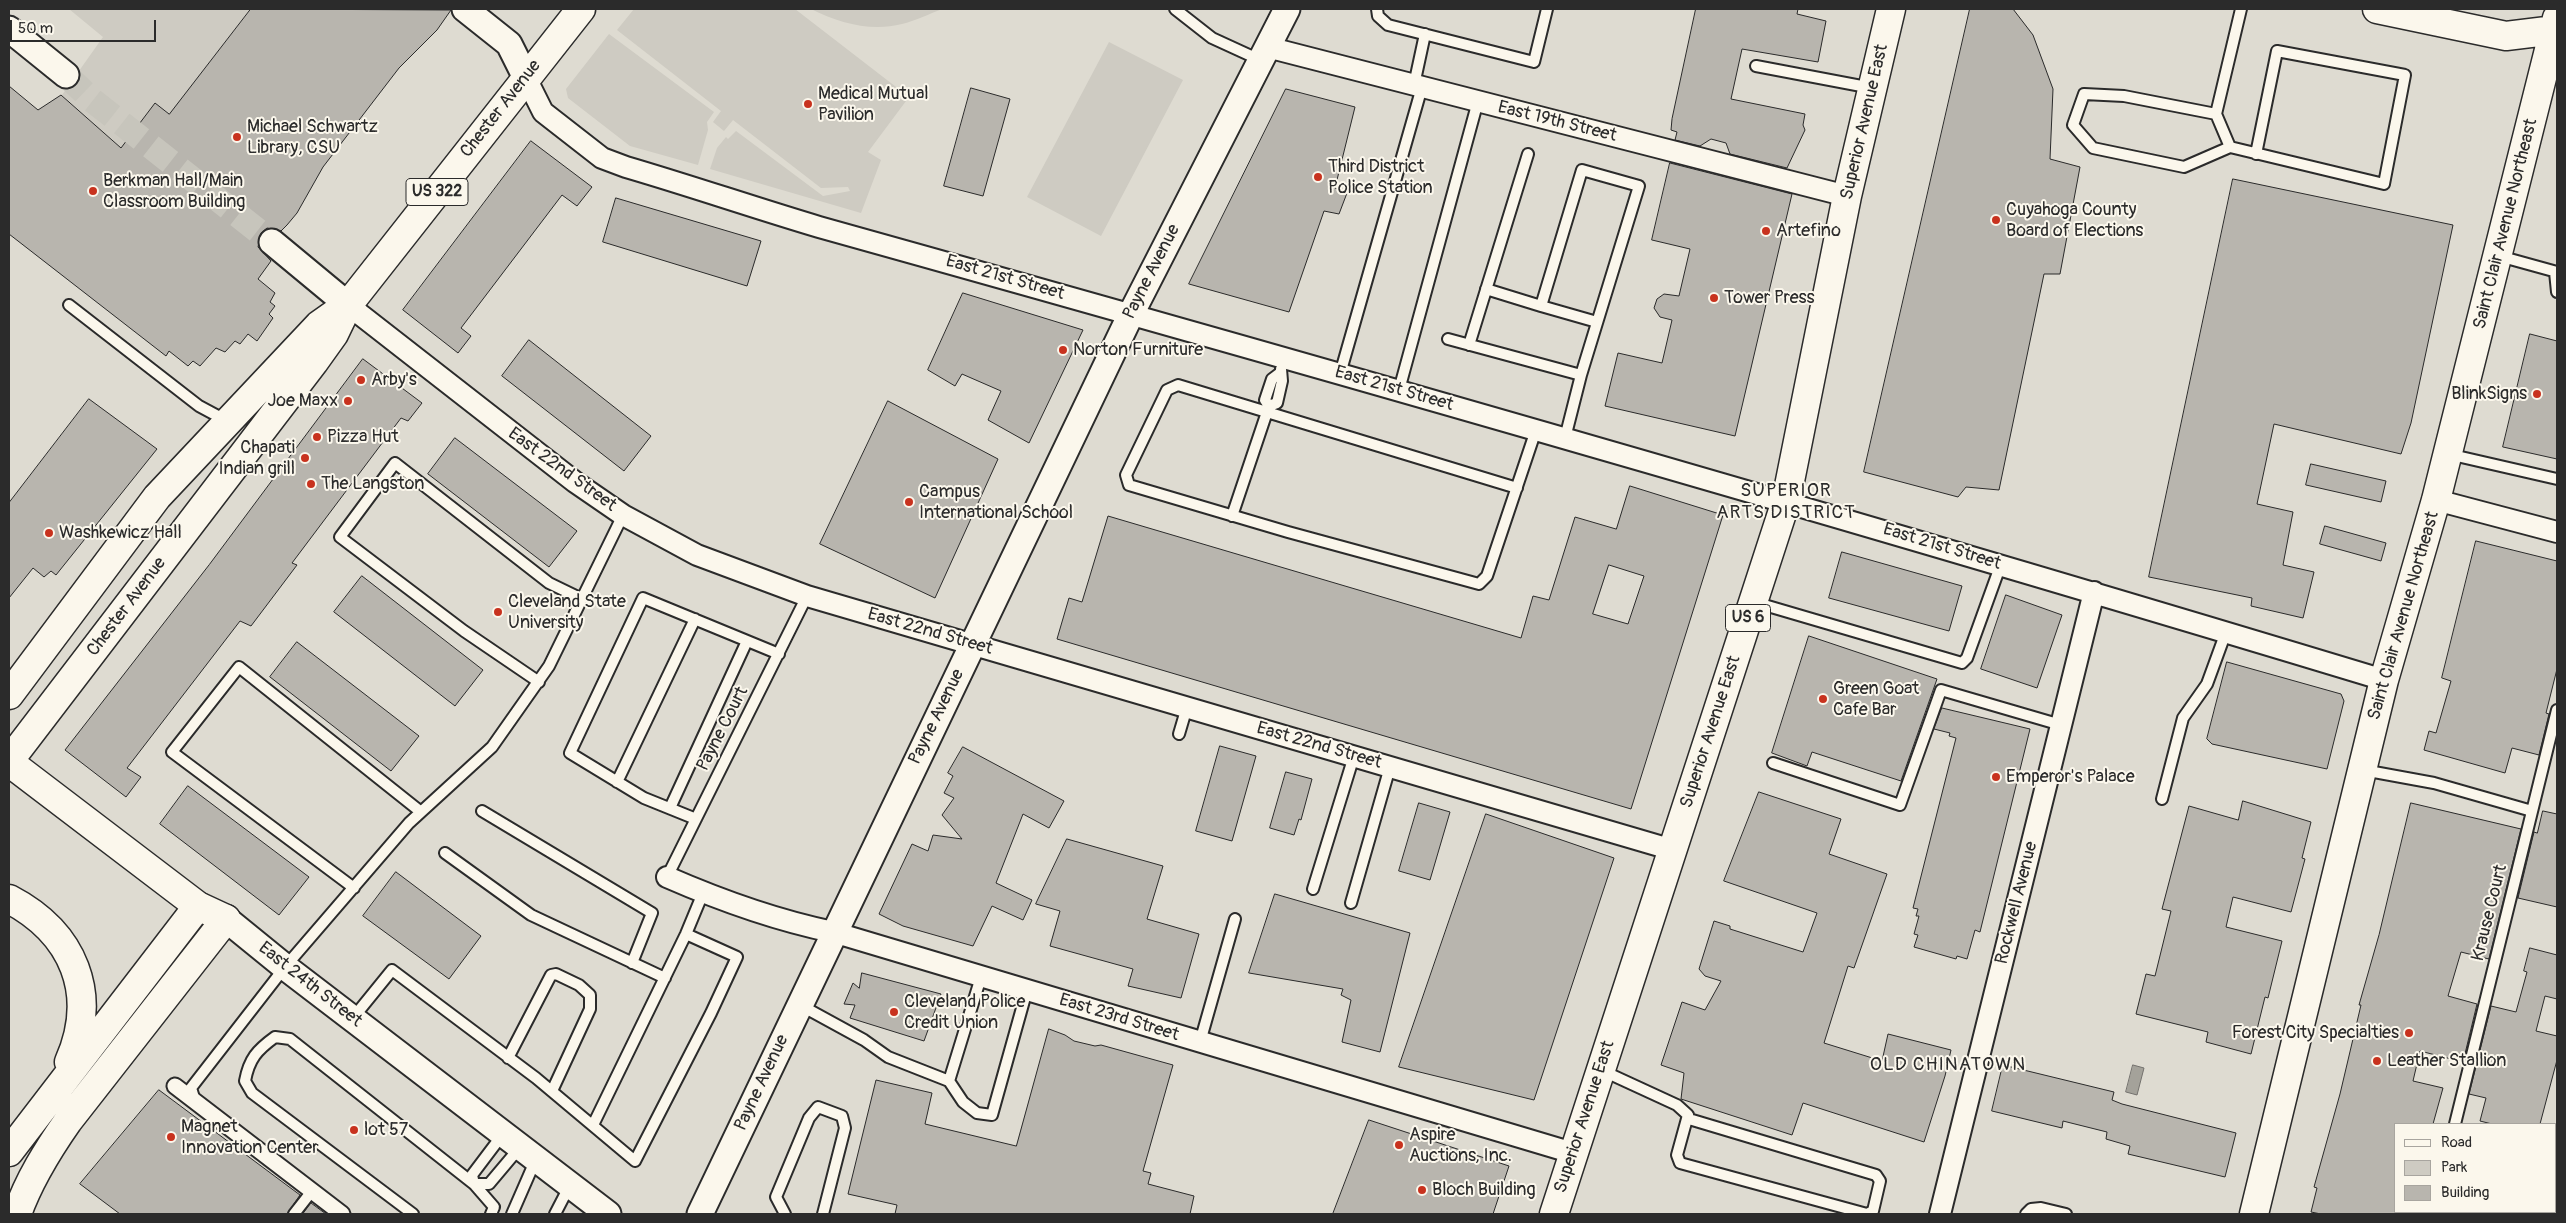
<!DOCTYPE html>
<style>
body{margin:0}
#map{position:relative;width:2566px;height:1223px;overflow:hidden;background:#eeebe0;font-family:Pangolin,sans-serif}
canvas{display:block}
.frame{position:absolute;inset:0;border:10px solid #2b2b2b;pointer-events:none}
.legend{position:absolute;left:2394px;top:1123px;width:162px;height:90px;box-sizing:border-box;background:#fbf7ec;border:1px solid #a8a59f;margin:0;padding:6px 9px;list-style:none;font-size:15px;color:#2b2b2b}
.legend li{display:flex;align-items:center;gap:10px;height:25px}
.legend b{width:25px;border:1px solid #a8a59f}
.scale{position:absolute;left:10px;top:20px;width:146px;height:22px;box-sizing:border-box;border:2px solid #2b2b2b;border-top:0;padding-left:6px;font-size:15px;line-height:18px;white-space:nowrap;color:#2b2b2b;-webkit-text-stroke:4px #fbf7ec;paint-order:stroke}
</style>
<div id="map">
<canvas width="2566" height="1223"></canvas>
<div class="frame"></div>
<ul class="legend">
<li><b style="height:6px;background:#fbf7ec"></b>Road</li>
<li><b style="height:14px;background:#cecbc2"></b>Park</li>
<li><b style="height:14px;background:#b8b5ae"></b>Building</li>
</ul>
<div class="scale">50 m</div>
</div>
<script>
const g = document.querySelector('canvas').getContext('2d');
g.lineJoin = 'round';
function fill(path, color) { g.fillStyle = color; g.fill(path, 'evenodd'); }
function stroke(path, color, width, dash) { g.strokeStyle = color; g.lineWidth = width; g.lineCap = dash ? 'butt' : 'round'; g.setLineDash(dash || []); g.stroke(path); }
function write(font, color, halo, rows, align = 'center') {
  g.font = font + ' Pangolin,sans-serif'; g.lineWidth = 4; g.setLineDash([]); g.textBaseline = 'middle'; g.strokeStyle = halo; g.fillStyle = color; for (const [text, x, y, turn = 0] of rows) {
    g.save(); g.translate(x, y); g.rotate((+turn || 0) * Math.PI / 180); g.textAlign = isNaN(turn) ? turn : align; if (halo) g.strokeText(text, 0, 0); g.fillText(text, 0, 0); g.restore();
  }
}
fill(new Path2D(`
 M 9,9 L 2557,9 L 2557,1214 L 9,1214 ZM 2395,1124 L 2555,1124 L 2555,1212 L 2395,1212 Z`), '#dedbd1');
fill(new Path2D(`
 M 69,9 L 251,9 L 169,114 L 155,104 L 121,148 L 62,95 L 103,37 Z
 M 634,9 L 795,9 L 909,97 L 868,152 L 881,160 L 861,213 L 710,169 L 717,148 L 726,137 L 728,139 L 736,131 L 823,196 L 850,191 L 848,187 L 821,188 L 733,120 L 724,131 L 713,122 L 721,111 L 617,30 Z
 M 811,9 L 942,9 C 929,14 915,21 902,24 C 871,32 839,23 811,9 Z
 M 609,34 L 714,112 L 707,122 L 708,130 L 698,165 L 630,146 L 568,98 L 566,89 Z
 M 1109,42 L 1183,80 L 1101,236 L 1027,197 Z`), '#cecbc2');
const water = new Path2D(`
 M 2133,1065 L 2144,1068 L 2137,1095 L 2126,1092 Z`);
fill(water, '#a4a29a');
stroke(water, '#74726e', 1);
const building = new Path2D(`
 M 251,9 L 451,10 L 437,30 L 399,68 L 323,167 L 297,213 L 287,225 L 281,231 L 267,228 L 261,233 L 258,247 L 271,261 L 258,279 L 275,293 L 270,302 L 275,306 L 269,314 L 273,318 L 257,341 L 248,334 L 240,344 L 235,341 L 225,352 L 216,348 L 200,366 L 193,361 L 188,366 L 169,351 L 166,356 L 9,234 L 9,86 L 38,110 L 61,95 L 121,148 L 155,103 L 169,114 Z
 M 1696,9 L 1798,9 L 1797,14 L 1826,21 L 1818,62 L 1742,49 L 1731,99 L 1805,114 L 1803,125 L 1805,130 L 1787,168 L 1730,154 L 1726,143 L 1711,139 L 1700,146 L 1675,140 L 1677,132 L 1671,130 L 1672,119 Z
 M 1970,9 L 2013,9 L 2033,35 L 2053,89 L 2050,159 L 2080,167 L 2060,274 L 2044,274 L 1999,490 L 1966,487 L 1958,497 L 1864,472 Z
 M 971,88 L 1010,99 L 983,196 L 944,186 Z
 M 1286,89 L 1355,107 L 1335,188 L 1347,193 L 1339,214 L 1324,211 L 1289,312 L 1189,284 Z
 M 531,141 L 592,187 L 577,206 L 562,195 L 461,328 L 471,336 L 458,353 L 403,310 Z
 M 1670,163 L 1792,194 L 1735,436 L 1605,406 L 1618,353 L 1662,363 L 1672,320 L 1660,317 L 1654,308 L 1657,299 L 1664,294 L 1679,296 L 1690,249 L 1652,240 Z
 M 2233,179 L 2453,225 L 2411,423 L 2401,454 L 2274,424 L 2257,504 L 2293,512 L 2283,565 L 2314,572 L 2303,618 L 2251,606 L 2252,598 L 2149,577 Z
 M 616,198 L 761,241 L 747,286 L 603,242 Z
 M 963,293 L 1083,330 L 1029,443 L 988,420 L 1001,391 L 962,374 L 955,386 L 928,370 Z
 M 2530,334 L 2557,341 L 2557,459 L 2503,447 Z
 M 529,340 L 651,436 L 624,471 L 502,376 Z
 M 363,359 L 422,403 L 408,421 L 401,418 L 292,563 L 297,565 L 251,626 L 240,621 L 127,768 L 141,777 L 126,797 L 65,750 L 209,565 Z
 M 89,399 L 157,449 L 56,575 L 51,571 L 44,577 L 33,568 L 9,598 L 9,503 Z
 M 888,401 L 998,459 L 935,598 L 820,544 Z
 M 455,438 L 577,531 L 549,567 L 428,474 Z
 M 2311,464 L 2386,481 L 2381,502 L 2306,485 Z
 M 1630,486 L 1723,515 L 1631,809 L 1057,639 L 1069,598 L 1082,602 L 1108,516 L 1521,638 L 1533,596 L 1549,600 L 1575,517 L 1616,529 ZM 1609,565 L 1644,576 L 1628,624 L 1593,614 Z
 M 2325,526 L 2386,543 L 2381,561 L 2320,544 Z
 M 2476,541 L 2557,561 L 2557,669 L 2546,713 L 2549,714 L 2539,755 L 2512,748 L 2505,773 L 2424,750 L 2429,731 L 2436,733 L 2451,681 L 2442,678 Z
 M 1842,552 L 1962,586 L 1949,631 L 1829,598 Z
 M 362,576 L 483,670 L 455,706 L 334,612 Z
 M 2006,595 L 2062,615 L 2037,688 L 1981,669 Z
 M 1809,636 L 1937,679 L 1901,781 L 1812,752 L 1807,766 L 1772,753 Z
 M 297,642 L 419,736 L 391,771 L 270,677 Z
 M 2227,662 L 2341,694 L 2344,701 L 2327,769 L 2212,744 L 2207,739 Z
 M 1942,708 L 2030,729 L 1980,932 L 1975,930 L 1967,959 L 1957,956 L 1956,959 L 1914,947 L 1918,935 L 1914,934 L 1919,916 L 1916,916 L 1918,909 L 1913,908 L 1956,738 L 1949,736 L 1950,733 L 1934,729 Z
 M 1220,746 L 1256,756 L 1232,841 L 1196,831 Z
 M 963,747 L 1064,801 L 1049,828 L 1023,814 L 996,883 L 1032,900 L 1023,920 L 992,906 L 973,946 L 903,926 L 879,914 L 912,844 L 928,851 L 933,835 L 962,839 L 942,815 L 954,798 L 944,793 L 953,776 L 948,773 Z
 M 1286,772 L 1312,779 L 1301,820 L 1299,819 L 1294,835 L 1270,828 Z
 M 188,786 L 309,877 L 279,915 L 160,824 Z
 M 1759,792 L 1841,819 L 1829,854 L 1887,874 L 1854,968 L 1848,966 L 1824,1043 L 1882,1061 L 1888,1034 L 1951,1050 L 1945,1076 L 1924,1142 L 1803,1103 L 1792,1135 L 1681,1099 L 1684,1073 L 1661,1065 L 1682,1002 L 1705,1010 L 1721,981 L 1705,976 L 1699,969 L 1714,921 L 1730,926 L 1730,929 L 1803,952 L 1817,913 L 1724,881 Z
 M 2243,801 L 2311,822 L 2302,858 L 2305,859 L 2291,912 L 2233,897 L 2226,927 L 2282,941 L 2268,998 L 2265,997 L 2251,1054 L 2206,1042 L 2208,1032 L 2136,1014 L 2146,974 L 2155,976 L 2171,911 L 2162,909 L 2189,806 L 2238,820 Z
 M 1419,803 L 1450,812 L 1430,880 L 1399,871 Z
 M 2411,803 L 2521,829 L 2489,959 L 2461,952 L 2448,996 L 2477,1004 L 2463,1062 L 2420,1051 L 2413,1081 L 2443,1088 L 2433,1124 L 2395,1124 L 2395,1214 L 2321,1214 L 2311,1212 L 2317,1188 L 2314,1187 L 2340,1094 L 2361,1005 L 2359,1005 L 2379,935 Z
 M 2543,811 L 2557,814 L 2557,907 L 2518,898 L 2534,832 L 2537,833 Z
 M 1486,814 L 1614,858 L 1534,1100 L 1399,1067 Z
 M 1067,839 L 1163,866 L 1147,919 L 1199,934 L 1181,998 L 1128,986 L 1133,969 L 1050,946 L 1060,911 L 1036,904 Z
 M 396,872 L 481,936 L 449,979 L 363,916 Z
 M 1275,894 L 1410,933 L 1380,1052 L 1342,1042 L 1351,1000 L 1341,995 L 1343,989 L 1249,973 Z
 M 2530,948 L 2557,955 L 2557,999 L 2545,996 L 2536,1031 L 2557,1036 L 2557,1060 L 2540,1124 L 2492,1124 L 2480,1121 L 2486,1098 L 2469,1094 L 2491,1006 L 2516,1012 L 2527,972 L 2524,971 Z
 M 862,973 L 941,994 L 924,1041 L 850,1018 L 855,1005 L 844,1004 L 853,983 L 859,988 Z
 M 1049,1029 L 1065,1035 L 1074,1041 L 1095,1046 L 1101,1045 L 1173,1065 L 1143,1171 L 1151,1173 L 1148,1184 L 1194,1196 L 1190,1214 L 895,1214 L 897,1205 L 848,1194 L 876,1080 L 932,1093 L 925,1124 L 1016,1146 Z
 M 2003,1065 L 2114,1092 L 2112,1100 L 2122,1104 L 2236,1133 L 2225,1177 L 2128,1154 L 2130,1146 L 2106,1139 L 2107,1132 L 2063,1121 L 2062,1128 L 1992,1111 Z
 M 159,1090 L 300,1195 L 287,1214 L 120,1214 L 80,1184 Z
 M 1369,1120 L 1509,1166 L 1493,1214 L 1333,1214 Z
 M 311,1203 L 326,1214 L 303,1214 Z`);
fill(building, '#b8b5ae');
stroke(building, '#2b2b2b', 1);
stroke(new Path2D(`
 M 66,75 L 92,100 L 272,242`), '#c7c5bc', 25, [25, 12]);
const service = new Path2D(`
 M 1175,9 L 1212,38 L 1260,60
 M 1377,9 L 1378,16 L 1388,25 L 1534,62 L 1547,9
 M 2241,9 L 2216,114 L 2124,96 L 2084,94 L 2073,125 L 2093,148 L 2184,167 L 2230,147 L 2384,184 L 2405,75 L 2277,51 L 2256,154
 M 1756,66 L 1872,88
 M 1414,85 L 1425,34
 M 2216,114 L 2230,147
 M 2499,256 L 2557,272
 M 2555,272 L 2557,292
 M 1486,289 L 1541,306
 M 69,305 L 199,406 L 227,421
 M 1448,339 L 1581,375 L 1565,438
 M 1469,345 L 1528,154
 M 1340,374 L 1422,87
 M 1581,375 L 1639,186 L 1582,170 L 1541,306 L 1597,322
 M 1399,390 L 1478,101
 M 1269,406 L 1277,403 L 1282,381 L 1281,369
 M 2448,454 L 2557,479
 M 1517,488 L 1178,385 L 1167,390 L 1126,475 L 1129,485 L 1288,532 L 1479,584 L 1487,576 L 1536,430
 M 1232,516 L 1267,412 L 1269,406 L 1265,400 L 1272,379 L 1280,373
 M 1754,602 L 1962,663 L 1967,658 L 2001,564
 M 539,682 L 464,631 L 340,537 L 395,463 L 549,583 L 582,599
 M 1179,734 L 1187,707
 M 1773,763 L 1900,805 L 1941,690 L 2061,725
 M 2363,770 L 2434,783 L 2532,811
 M 617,782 L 695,619
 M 2162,799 L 2183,718 L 2207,684 L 2226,632
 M 670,808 L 747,641
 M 482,811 L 652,913 L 632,963
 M 696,819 L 644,798 L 570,753 L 643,598 L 779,654
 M 445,853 L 531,915 L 665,978
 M 667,877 L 807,596
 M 354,888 L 172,752 L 239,667 L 421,812
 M 1313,889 L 1354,756
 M 1351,903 L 1390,767
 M 800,1005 L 864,1040 L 888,1057 L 949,1081 L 963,1102 L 977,1113 L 992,1115 L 1027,990
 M 353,1018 L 392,970 L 536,1078 L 635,1161 L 711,1013 L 737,957 L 686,934
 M 1200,1042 L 1235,919
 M 508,1058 L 551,975 L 556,974 L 579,985 L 590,995 L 590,1009 L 552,1091
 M 1601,1070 L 1677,1105 L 1688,1115 L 1677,1155 L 1680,1163 L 1867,1214 L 1873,1211 L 1880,1181 L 1876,1175 L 1689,1119
 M 949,1081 L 981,977
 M 195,1101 L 191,1088 L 285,967 L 409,823 L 492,747 L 549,666 L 623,515
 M 2455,1124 L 2557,710
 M 593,1125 L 686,934 L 703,893
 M 503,1134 L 472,1175 L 474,1184 L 489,1184 L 521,1146
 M 294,1214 L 312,1191
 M 413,1214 L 252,1093 L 245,1081 C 249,1059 257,1050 275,1037 L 290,1039 L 474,1184 L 494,1207 L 491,1214
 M 512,1214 L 536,1159
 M 555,1214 L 570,1185
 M 785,1214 L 776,1197 L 809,1118 L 818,1107 L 842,1116 L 845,1128 L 823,1214
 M 2026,1214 L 2031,1209 L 2041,1208 L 2066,1214
 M 2433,1214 L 2433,1212`);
const pedestrian = new Path2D(`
 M 175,1086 L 342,1214`);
const minor = new Path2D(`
 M 1267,47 L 1847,196
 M 526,78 L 543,112 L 602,158 L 626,167 C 691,186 755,208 819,227 C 1342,373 1865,523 2384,680
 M 348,305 L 575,482 L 623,515 L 697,555 L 807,596 L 1673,850
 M 2436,500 L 2557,532
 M 667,877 C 722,901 775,920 833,932 L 1573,1153
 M 1940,1214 L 2094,592`);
const tertiary = new Path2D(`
 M 465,9 L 509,44 L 526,78
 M 9,29 L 66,75
 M 272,242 L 348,305
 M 226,919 L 285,967 L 608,1214
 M 700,1214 L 1131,314 L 1287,9`);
const secondary = new Path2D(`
 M 2377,9 L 2506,36 L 2555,30
 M 2254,1214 L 2384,680 L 2436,500 L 2557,18`);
const primary = new Path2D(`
 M 9,695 L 157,497 L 319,325 L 336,313
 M 9,761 L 314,362 L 334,334 L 348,305 L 581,9
 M 9,762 L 198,906 L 226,919
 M 1554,1214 L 1786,501 L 1847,196 L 1891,9`);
const motorway = new Path2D(`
 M 9,899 C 74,933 99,994 69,1062
 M 9,1152 L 198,906
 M 17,1214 C 29,1180 47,1151 68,1121 L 226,919`);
stroke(service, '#2b2b2b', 14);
stroke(pedestrian, '#2b2b2b', 19);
stroke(minor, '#2b2b2b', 24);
stroke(tertiary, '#2b2b2b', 29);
stroke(secondary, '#2b2b2b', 31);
stroke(primary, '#2b2b2b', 31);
stroke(motorway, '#2b2b2b', 31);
stroke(service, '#fbf7ec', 10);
stroke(pedestrian, '#fbf7ec', 15);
stroke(minor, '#fbf7ec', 20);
stroke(tertiary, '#fbf7ec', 25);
stroke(secondary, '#fbf7ec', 28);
stroke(primary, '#fbf7ec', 28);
stroke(motorway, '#fbf7ec', 28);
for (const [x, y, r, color] of [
 [808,104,5,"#c8321e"],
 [237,137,5,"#c8321e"],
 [1318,177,5,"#c8321e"],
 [93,191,5,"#c8321e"],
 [1996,220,5,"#c8321e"],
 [1766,231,5,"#c8321e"],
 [1714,298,5,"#c8321e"],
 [1063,350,5,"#c8321e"],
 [361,380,5,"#c8321e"],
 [2537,394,5,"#c8321e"],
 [348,401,5,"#c8321e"],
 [317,437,5,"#c8321e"],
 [305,458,5,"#c8321e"],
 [311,484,5,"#c8321e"],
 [909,502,5,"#c8321e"],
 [49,533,5,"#c8321e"],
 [498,612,5,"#c8321e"],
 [1823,699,5,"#c8321e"],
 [1996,777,5,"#c8321e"],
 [894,1012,5,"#c8321e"],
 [2409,1033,5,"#c8321e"],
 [2377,1061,5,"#c8321e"],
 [354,1130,5,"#c8321e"],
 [171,1137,5,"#c8321e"],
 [1399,1145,5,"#c8321e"],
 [1422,1190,5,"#c8321e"]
]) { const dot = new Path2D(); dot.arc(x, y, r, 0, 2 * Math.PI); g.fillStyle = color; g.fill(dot); stroke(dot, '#fbf7ec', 2); }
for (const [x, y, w] of [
 [437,192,62],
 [1748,618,45]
]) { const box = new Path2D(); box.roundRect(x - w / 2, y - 13.5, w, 27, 4); g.fillStyle = '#fbf7ec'; g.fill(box); stroke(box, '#2b2b2b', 1); }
write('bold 16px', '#2b2b2b', null, [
 ["US 322",437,192],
 ["US 6",1748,618]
]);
write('18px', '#2b2b2b', '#fbf7ec', [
 ["Medical Mutual",818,94],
 ["Pavilion",818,115],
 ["Michael Schwartz",247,127],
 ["Library, CSU",247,148],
 ["Third District",1328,167],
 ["Police Station",1328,188],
 ["Berkman Hall/Main",103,181],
 ["Classroom Building",103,202],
 ["Cuyahoga County",2006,210],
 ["Board of Elections",2006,231],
 ["Artefino",1776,231],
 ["Tower Press",1724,298],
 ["Norton Furniture",1073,350],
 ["Arby's",371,380],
 ["BlinkSigns",2527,394,"right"],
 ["Joe Maxx",338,401,"right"],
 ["Pizza Hut",327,437],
 ["Chapati",295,448,"right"],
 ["Indian grill",295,469,"right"],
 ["The Langston",321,484],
 ["Campus",919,492],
 ["International School",919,513],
 ["Washkewicz Hall",59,533],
 ["Cleveland State",508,602],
 ["University",508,623],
 ["Green Goat",1833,689],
 ["Cafe Bar",1833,710],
 ["Emperor's Palace",2006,777],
 ["Cleveland Police",904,1002],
 ["Credit Union",904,1023],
 ["Forest City Specialties",2399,1033,"right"],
 ["Leather Stallion",2387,1061],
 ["Magnet",181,1127],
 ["Innovation Center",181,1148],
 ["lot 57",364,1130],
 ["Aspire",1409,1135],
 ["Auctions, Inc.",1409,1156],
 ["Bloch Building",1432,1190]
], 'left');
write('18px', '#2b2b2b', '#fbf7ec', [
 ["Chester Avenue",501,109,-52],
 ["East 19th Street",1557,122,14],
 ["Superior Avenue East",1865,122,-77],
 ["Saint Clair Avenue Northeast",2506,224,-76],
 ["Payne Avenue",1152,272,-63],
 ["East 21st Street",1005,278,16],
 ["East 21st Street",1394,389,16],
 ["East 22nd Street",562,470,36],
 ["East 21st Street",1942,547,17],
 ["Chester Avenue",127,607,-53],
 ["Saint Clair Avenue Northeast",2404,616,-74],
 ["East 22nd Street",930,632,16],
 ["Payne Avenue",937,717,-64],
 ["Payne Court",723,729,-63],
 ["Superior Avenue East",1711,732,-72],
 ["East 22nd Street",1319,746,16],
 ["Rockwell Avenue",2017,903,-76],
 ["Krause Court",2490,913,-76],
 ["East 24th Street",310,985,38],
 ["East 23rd Street",1119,1018,17],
 ["Payne Avenue",762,1083,-65],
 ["Superior Avenue East",1585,1117,-72]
]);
g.letterSpacing = '1px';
write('19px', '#2b2b2b', '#fbf7ec', [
 ["SUPERIOR",1786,491],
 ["ARTS DISTRICT",1786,513],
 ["OLD CHINATOWN",1948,1065]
]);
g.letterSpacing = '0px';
</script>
